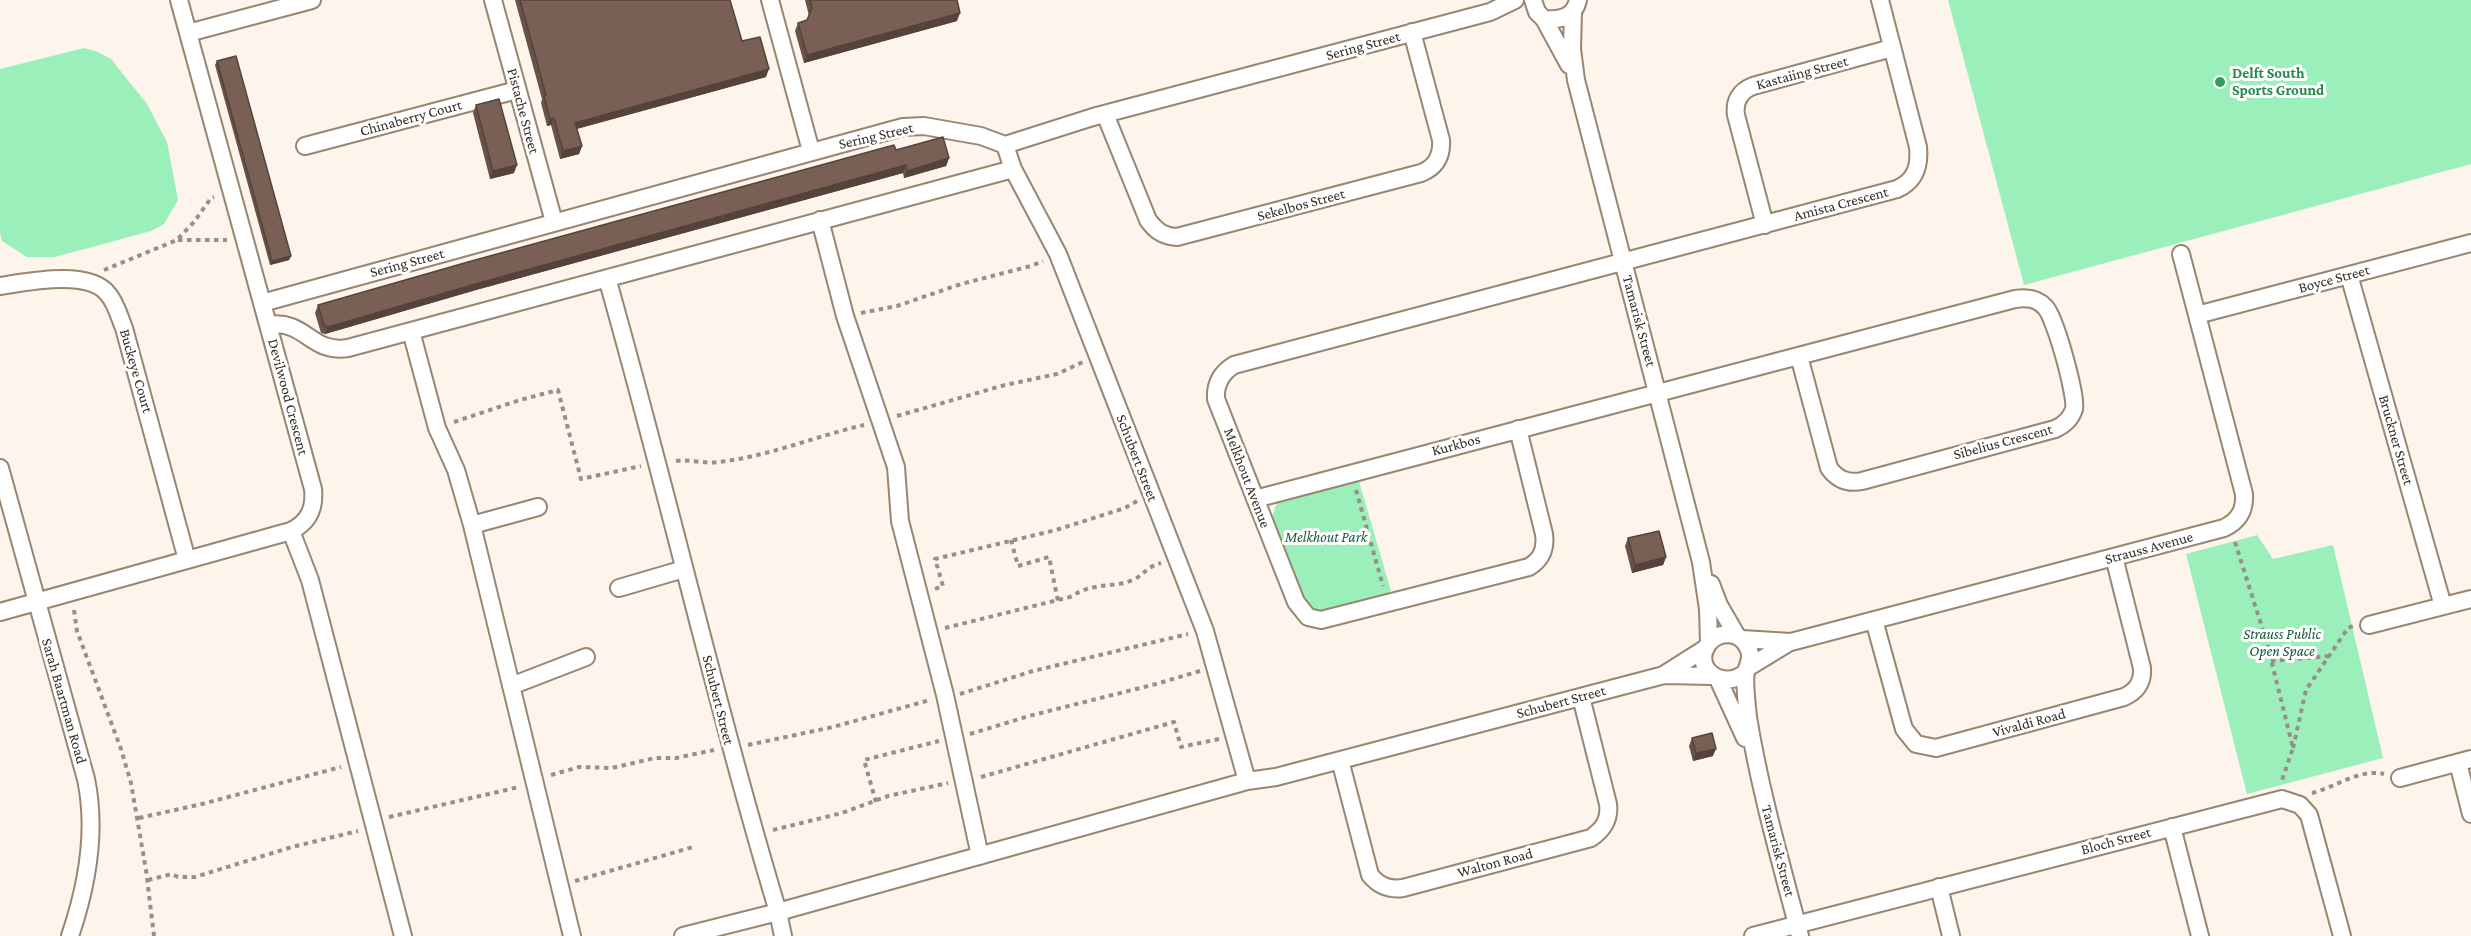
<!DOCTYPE html>
<style>
body{margin:0}
canvas{display:block;background:#fdf4eb}
</style>
<canvas width="2471" height="936"></canvas>
<script>
const g = document.querySelector('canvas').getContext('2d');
g.lineJoin = 'round';
function fill(path, color) { g.fillStyle = color; g.fill(path, 'evenodd'); }
function stroke(path, color, width, dash) { g.strokeStyle = color; g.lineWidth = width; g.lineCap = dash ? 'butt' : 'round'; g.setLineDash(dash || []); g.stroke(path); }
function write(font, color, halo, rows, align = 'center') {
  g.font = font + ' "Crimson Pro",serif'; g.lineWidth = 6; g.setLineDash([]); g.textBaseline = 'middle'; g.strokeStyle = halo; g.fillStyle = color; for (const [text, x, y, turn = 0] of rows) {
    g.save(); g.translate(x, y); g.rotate((+turn || 0) * Math.PI / 180); g.textAlign = isNaN(turn) ? turn : align; if (halo) g.strokeText(text, 0, 0); g.fillText(text, 0, 0); g.restore();
  }
}
fill(new Path2D(`
 M 1948,0 L 2471,0 L 2471,164 L 2024,285 Z
 M 84,48 L 98,52 L 111,59 L 147,104 L 167,142 L 178,200 L 164,224 L 151,231 L 55,257 L 27,257 L 2,241 L 0,233 L 0,69 Z
 M 1358,478 L 1391,591 L 1370,603 L 1320,614 L 1307,608 L 1272,520 L 1275,507 L 1279,501 Z
 M 2257,535 L 2273,559 L 2333,545 L 2383,758 L 2247,794 L 2186,554 Z`), '#9aefbb');
const street = new Path2D(`
 M 493,0 L 554,222
 M 770,0 L 811,151
 M 1533,0 L 1537,12 L 1544,19 C 1560,20 1574,18 1578,0
 M 1573,12 L 1572,49 L 1576,80 L 1701,562 L 1708,609 L 1709,642
 M 1544,19 L 1569,65
 M 188,33 L 312,0
 M 1105,114 L 1148,220 C 1156,231 1163,236 1177,237 L 1421,173 C 1436,167 1442,156 1441,140 L 1412,32
 M 1005,145 L 1013,169 L 1058,254 L 1205,631 L 1247,781
 M 305,146 L 517,90
 M 820,220 L 845,316 L 896,467 L 900,521 L 945,695 L 980,856
 M 1765,225 L 1736,115 C 1734,101 1740,91 1753,86 L 1892,48
 M 2349,275 L 2443,606
 M 607,278 C 667,489 715,702 778,912 L 783,936
 M 0,286 C 27,282 89,269 108,294 C 116,303 119,316 124,328 L 187,560
 M 262,303 L 903,127 L 924,126 L 981,136 L 1005,145 L 1093,117 L 1490,12 L 1515,0
 M 2197,315 L 2471,243
 M 268,325 C 306,319 310,354 348,348 L 1013,169
 M 411,331 L 437,428 L 456,470 L 472,525 L 572,936
 M 1518,429 L 1544,534 C 1546,549 1542,559 1529,567 L 1321,620 L 1308,617 L 1296,602 L 1216,399 C 1215,384 1221,373 1234,365 L 1897,189 C 1915,181 1920,167 1918,147 L 1880,0
 M 0,468 L 86,779 C 97,831 87,886 70,936
 M 1255,499 L 2015,299 C 2027,297 2037,298 2045,307 C 2055,316 2077,397 2074,409 C 2071,419 2064,425 2055,429 L 1862,481 C 1847,484 1837,479 1829,468 L 1799,356
 M 472,525 L 538,507
 M 291,531 L 310,580 L 403,936
 M 1711,584 L 1719,605 L 1737,636
 M 619,588 L 684,569
 M 0,612 L 291,531 C 309,522 315,508 313,489 L 179,0
 M 1874,620 L 1904,729 L 1916,744 L 1936,748 L 2124,697 C 2137,691 2143,682 2142,668 L 2114,557
 M 2369,625 L 2471,599
 M 1742,639 L 1791,642 L 2224,528 C 2239,521 2245,510 2244,494 L 2181,254
 M 1749,667 L 1790,642
 M 1746,672 C 1722,693 1690,666 1709,643 C 1719,631 1739,631 1747,646 C 1753,655 1749,662 1746,672 C 1744,680 1747,708 1748,717 C 1760,791 1781,863 1800,936
 M 1665,674 L 1706,648
 M 1718,679 L 1745,738
 M 511,686 L 586,657
 M 1340,760 L 1370,875 C 1379,886 1389,890 1403,888 L 1591,838 C 1604,829 1610,819 1608,804 L 1581,697
 M 2458,763 L 2471,814
 M 2400,778 L 2471,759
 M 2172,827 L 2200,936
 M 1939,887 L 1951,936
 M 683,936 L 778,912 L 1247,781 L 1276,777 L 1664,675 L 1712,676
 M 1753,936 L 2282,799 L 2300,805 L 2309,815 L 2342,936`);
stroke(street, '#998570', 20);
stroke(new Path2D(`
 M 178,240 L 227,240
 M 104,270 L 177,240 L 194,222 L 211,198 L 214,197
 M 861,313 L 897,306 L 961,284 L 1031,266 L 1043,261
 M 897,416 L 1005,385 L 1057,374 L 1083,362
 M 454,422 L 520,400 L 558,390 L 581,479 L 641,466
 M 676,461 C 690,459 704,464 718,462 C 767,457 816,436 864,425
 M 1356,490 L 1383,586
 M 1011,540 L 1018,566 L 1049,557 L 1058,601
 M 2235,542 L 2267,643 L 2293,748 L 2281,783
 M 935,589 L 943,586 L 935,559 L 1056,530 L 1125,508 L 1137,501
 M 74,610 L 77,631 L 121,749 L 131,783 L 146,870 L 154,936
 M 945,628 L 1070,597 C 1095,581 1110,589 1133,580 C 1144,575 1146,567 1161,563
 M 2271,661 L 2329,656
 M 960,694 L 1033,671 L 1188,634
 M 970,734 L 1029,716 L 1156,684 L 1200,671
 M 748,745 L 833,727 L 930,700
 M 2293,748 L 2306,690 L 2348,628 L 2353,626
 M 551,775 L 579,767 L 612,768 L 655,758 L 676,758 L 714,750
 M 981,777 L 1174,722 L 1181,747 L 1219,739
 M 2312,793 C 2334,788 2360,768 2384,774
 M 876,802 L 864,760 L 939,741
 M 389,817 L 519,787
 M 139,818 L 202,804 L 341,767
 M 773,830 L 842,813 L 888,796 L 948,783
 M 148,880 L 172,874 L 178,877 L 195,877 L 292,847 L 358,831
 M 575,881 L 693,847`), '#988f86', 4, [4.5, 4.5]);
stroke(street, '#fff', 16);
fill(new Path2D(`
 M 515,0 L 730,0 L 742,41 L 766,77 L 577,129 L 582,146 L 579,154 L 560,159 L 551,125 L 547,126 L 541,103 L 542,99 Z
 M 805,0 L 957,0 L 957,21 L 804,63 L 795,31 L 798,23 L 807,20 L 809,16 Z
 M 217,61 L 291,256 L 289,260 L 270,265 L 215,65 Z
 M 476,105 L 514,173 L 490,179 L 473,113 Z
 M 896,150 L 949,158 L 946,166 L 904,178 L 903,173 L 476,290 L 325,334 L 321,333 L 315,313 L 318,305 Z
 M 1628,538 L 1666,557 L 1663,565 L 1632,573 L 1625,546 Z
 M 1692,738 L 1713,756 L 1693,761 L 1689,746 Z`), '#695348');
fill(new Path2D(`
 M 960,13 L 957,21 L 804,63 L 807,55 Z
 M 769,69 L 766,77 L 572,130 L 575,123 Z
 M 554,118 L 551,125 L 547,126 L 550,119 Z
 M 582,146 L 579,154 L 560,159 L 563,151 Z
 M 949,158 L 946,166 L 904,178 L 907,171 Z
 M 517,165 L 514,173 L 490,179 L 493,171 Z
 M 906,165 L 903,173 L 476,290 L 325,334 L 328,327 L 479,283 Z
 M 291,256 L 289,260 L 270,265 L 272,261 Z
 M 1666,557 L 1663,565 L 1632,573 L 1635,565 Z
 M 1716,749 L 1713,756 L 1693,761 L 1696,753 Z`), '#55433b');
const building = new Path2D(`
 M 520,0 L 730,0 L 742,41 L 760,37 L 769,69 L 575,123 L 582,146 L 563,151 L 554,118 L 550,119 L 544,96 L 546,95 Z
 M 810,0 L 957,0 L 960,13 L 807,55 L 798,23 L 807,20 L 812,8 Z
 M 236,56 L 291,256 L 272,261 L 217,61 Z
 M 499,99 L 517,165 L 493,171 L 476,105 Z
 M 943,137 L 949,158 L 907,171 L 906,165 L 479,283 L 328,327 L 324,325 L 318,305 L 468,262 L 894,145 L 896,150 Z
 M 1659,531 L 1666,557 L 1635,565 L 1628,538 Z
 M 1712,733 L 1716,749 L 1696,753 L 1692,738 Z`);
fill(building, '#7a6054');
stroke(building, '#55433b', 1.5);
for (const [x, y, r, color] of [
 [2220,82,6,"#2e9e5b"]
]) { const dot = new Path2D(); dot.arc(x, y, r, 0, 2 * Math.PI); g.fillStyle = color; g.fill(dot); stroke(dot, '#fff', 2); }
write('15px', '#362d24', '#fff', [
 ["Sering Street",1363,46,-15],
 ["Kastaiing Street",1802,73,-15],
 ["Pistache Street",523,111,75],
 ["Chinaberry Court",411,118,-15],
 ["Sering Street",876,136,-13],
 ["Amista Crescent",1841,204,-15],
 ["Sekelbos Street",1301,205,-15],
 ["Sering Street",407,263,-15],
 ["Boyce Street",2334,279,-15],
 ["Tamarisk Street",1639,321,75],
 ["Buckeye Court",136,371,74],
 ["Devilwood Crescent",288,397,75],
 ["Bruckner Street",2396,440,74],
 ["Sibelius Crescent",2003,442,-15],
 ["Kurkbos",1456,445,-15],
 ["Schubert Street",1137,458,69],
 ["Melkhout Avenue",1247,478,69],
 ["Strauss Avenue",2149,548,-15],
 ["Schubert Street",718,700,76],
 ["Sarah Baartman Road",64,701,74],
 ["Schubert Street",1561,702,-15],
 ["Vivaldi Road",2029,723,-15],
 ["Bloch Street",2116,841,-15],
 ["Tamarisk Street",1778,851,75],
 ["Walton Road",1495,863,-15]
]);
write('bold 15px', '#27864d', '#fff', [
 ["Delft South",2232,73],
 ["Sports Ground",2232,90]
], 'left');
write('italic 15px', '#185938', '#fff', [
 ["Melkhout Park",1326,537],
 ["Strauss Public",2282,634],
 ["Open Space",2282,651]
]);
</script>
